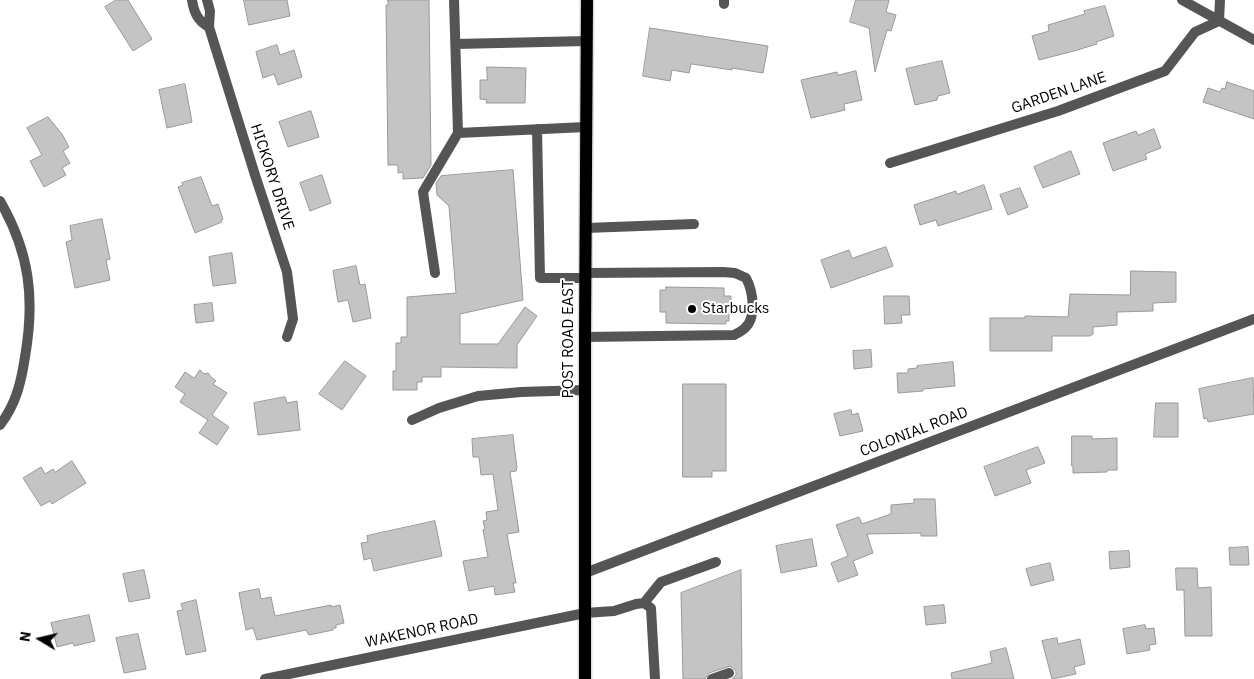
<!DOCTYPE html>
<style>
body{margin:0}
#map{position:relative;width:1254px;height:679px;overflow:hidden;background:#fff;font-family:"IBM Plex Sans",sans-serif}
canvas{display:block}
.north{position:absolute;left:15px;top:614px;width:50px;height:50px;-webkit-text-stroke:4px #fff;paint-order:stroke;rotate:279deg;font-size:14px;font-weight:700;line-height:20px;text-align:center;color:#000}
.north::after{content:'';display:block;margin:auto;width:18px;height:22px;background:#000;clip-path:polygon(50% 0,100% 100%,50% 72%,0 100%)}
</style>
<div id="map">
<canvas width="1254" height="679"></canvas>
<div class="north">N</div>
</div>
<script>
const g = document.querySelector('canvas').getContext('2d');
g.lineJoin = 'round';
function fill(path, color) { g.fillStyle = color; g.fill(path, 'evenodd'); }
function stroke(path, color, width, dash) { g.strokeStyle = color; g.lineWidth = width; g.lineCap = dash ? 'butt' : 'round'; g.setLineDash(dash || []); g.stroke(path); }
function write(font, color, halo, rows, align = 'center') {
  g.font = font + ' "IBM Plex Sans",sans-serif'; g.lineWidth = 4; g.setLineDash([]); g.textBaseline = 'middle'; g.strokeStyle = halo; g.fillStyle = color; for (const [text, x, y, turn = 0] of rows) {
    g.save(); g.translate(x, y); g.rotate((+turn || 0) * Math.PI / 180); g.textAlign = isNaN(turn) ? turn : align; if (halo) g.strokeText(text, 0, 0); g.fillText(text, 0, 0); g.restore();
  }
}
const building = new Path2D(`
 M 116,0 L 128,0 L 152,39 L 133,51 L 105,7 Z
 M 244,0 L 287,0 L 290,16 L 249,25 Z
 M 388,0 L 429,0 L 431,165 L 423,178 L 403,179 L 403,172 L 398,173 L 398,165 L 388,165 L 386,5 L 388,5 Z
 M 856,0 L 889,0 L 886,12 L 896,15 L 891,31 L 887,30 L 875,72 L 869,28 L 850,22 Z
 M 1105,6 L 1114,36 L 1096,42 L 1097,44 L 1074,51 L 1039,60 L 1032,36 L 1049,31 L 1048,25 L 1085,14 L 1084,11 Z
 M 650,28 L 768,46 L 763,73 L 732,68 L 732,70 L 692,64 L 691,64 L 689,73 L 672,70 L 670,81 L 643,76 Z
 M 277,45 L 280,55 L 294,50 L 302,77 L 278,85 L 274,74 L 263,78 L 256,52 Z
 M 942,61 L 950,93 L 938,96 L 937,100 L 915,105 L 906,69 Z
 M 487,67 L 526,68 L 525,103 L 486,103 L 487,100 L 480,99 L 480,80 L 487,80 Z
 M 856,71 L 862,100 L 844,104 L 845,110 L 811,118 L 801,80 L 837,72 L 838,75 Z
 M 1227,82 L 1254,91 L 1254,119 L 1203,102 L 1208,88 L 1220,92 L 1222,88 L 1225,89 Z
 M 185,84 L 192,122 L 167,128 L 159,90 Z
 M 311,111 L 319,137 L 288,147 L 279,122 Z
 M 48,117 L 62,134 L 69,147 L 63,151 L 70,163 L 62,168 L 66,175 L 44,187 L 30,161 L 42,155 L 27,128 Z
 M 1154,129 L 1161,148 L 1145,154 L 1147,159 L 1113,171 L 1103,143 L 1136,131 L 1138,135 Z
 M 1071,151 L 1080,174 L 1043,188 L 1034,167 Z
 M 513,170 L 523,300 L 460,314 L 460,344 L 498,344 L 525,307 L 537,316 L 517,345 L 517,368 L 441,367 L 441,377 L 422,377 L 422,382 L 417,382 L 417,390 L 393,390 L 393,371 L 396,371 L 396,343 L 401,343 L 401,337 L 407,337 L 407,297 L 456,293 L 449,206 L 437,195 L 436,183 L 441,176 Z
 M 322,175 L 331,203 L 310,211 L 300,183 Z
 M 201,177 L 212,206 L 218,204 L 223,219 L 221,220 L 222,222 L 195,233 L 178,187 L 183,185 L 182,183 Z
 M 984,185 L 992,209 L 938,226 L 936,220 L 920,225 L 914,205 L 956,191 L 957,194 Z
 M 1020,188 L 1028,207 L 1008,215 L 1000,195 Z
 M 102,219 L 110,259 L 106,260 L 110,280 L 75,288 L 66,242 L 72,240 L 70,226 Z
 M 886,247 L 893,266 L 831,288 L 821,260 L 849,250 L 852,258 Z
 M 232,253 L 236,283 L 213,286 L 209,257 Z
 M 356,266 L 360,285 L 365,284 L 371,318 L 353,322 L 348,300 L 338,302 L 333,271 Z
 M 1131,271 L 1176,272 L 1176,302 L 1153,303 L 1153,311 L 1117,312 L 1117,325 L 1093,327 L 1093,334 L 1090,336 L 1052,336 L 1052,351 L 990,351 L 990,318 L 1025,318 L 1025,316 L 1068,317 L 1070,294 L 1130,295 Z
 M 666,287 L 724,288 L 724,296 L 731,296 L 731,313 L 729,313 L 729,321 L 726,321 L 726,324 L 666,323 L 666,312 L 660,312 L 660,290 L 666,290 Z
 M 884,296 L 909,296 L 910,315 L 901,315 L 902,323 L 885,324 Z
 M 212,303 L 214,321 L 196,323 L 194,305 Z
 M 871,350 L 872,367 L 854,369 L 853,351 Z
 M 345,361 L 366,376 L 342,410 L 319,394 Z
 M 953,362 L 955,386 L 923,389 L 923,391 L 898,393 L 897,373 L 908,373 L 908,369 L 917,368 L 917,366 Z
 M 200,370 L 204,374 L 208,373 L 211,377 L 216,381 L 213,384 L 227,393 L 212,415 L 229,427 L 217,445 L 199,433 L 208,420 L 180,402 L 185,394 L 175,387 L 185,372 L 194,378 Z
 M 1253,378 L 1254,414 L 1208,422 L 1207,418 L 1204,419 L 1199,389 Z
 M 683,384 L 726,384 L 726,471 L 712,471 L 712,477 L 683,477 Z
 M 285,397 L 287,403 L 297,401 L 300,430 L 258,435 L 254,403 Z
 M 1156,403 L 1178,403 L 1178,437 L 1154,437 Z
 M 851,410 L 852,415 L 858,413 L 863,431 L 840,436 L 834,414 Z
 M 513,435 L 517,468 L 516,471 L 510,472 L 519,532 L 507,534 L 516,583 L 513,583 L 515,592 L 495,595 L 494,586 L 469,591 L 463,561 L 488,557 L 483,530 L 485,529 L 483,521 L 487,520 L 486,512 L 498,510 L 493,474 L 481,475 L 479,457 L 473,457 L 472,439 Z
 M 1072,436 L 1092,436 L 1092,439 L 1117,438 L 1117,470 L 1107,470 L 1107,472 L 1073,473 L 1073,466 L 1072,466 Z
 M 1038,447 L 1045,463 L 1026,470 L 1031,483 L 995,496 L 984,467 Z
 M 72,461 L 86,483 L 52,504 L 50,501 L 41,506 L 23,478 L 41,467 L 45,474 L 53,469 L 55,472 Z
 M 914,499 L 935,499 L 937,536 L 921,536 L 921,533 L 867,534 L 873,553 L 853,561 L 858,575 L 838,582 L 831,563 L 848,556 L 836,525 L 859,517 L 862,524 L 891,514 L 891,505 L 914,503 Z
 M 435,521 L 442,556 L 374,571 L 371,558 L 364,560 L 361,543 L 368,542 L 367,536 Z
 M 812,539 L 817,566 L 781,573 L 776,546 Z
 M 1248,547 L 1249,565 L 1230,565 L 1229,548 Z
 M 1129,551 L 1130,567 L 1110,569 L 1109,552 Z
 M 1050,563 L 1054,580 L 1031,586 L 1026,569 Z
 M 1176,568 L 1197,568 L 1198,588 L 1211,587 L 1212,636 L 1185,636 L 1184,590 L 1177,590 Z
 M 144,570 L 150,598 L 129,602 L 123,574 Z
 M 741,570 L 742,679 L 732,679 L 736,675 L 736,671 L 730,666 L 709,673 L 705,679 L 683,679 L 681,593 Z
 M 259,589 L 261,599 L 271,597 L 275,616 L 331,605 L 331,607 L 340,605 L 344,623 L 336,625 L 336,628 L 333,628 L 333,630 L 309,635 L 306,630 L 257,640 L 253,628 L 246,630 L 239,593 Z
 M 196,600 L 206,651 L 186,655 L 177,611 L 183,610 L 181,604 Z
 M 944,605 L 946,623 L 926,625 L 924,607 Z
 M 89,615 L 95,641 L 74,646 L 73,643 L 57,647 L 51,623 Z
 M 1145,625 L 1146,629 L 1154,628 L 1156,644 L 1149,645 L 1150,650 L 1127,654 L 1123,629 Z
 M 138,634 L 146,669 L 124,673 L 116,638 Z
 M 1057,638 L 1058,644 L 1080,639 L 1085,664 L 1074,667 L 1076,674 L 1052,679 L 1042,641 Z
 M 1006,648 L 1014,679 L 952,679 L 951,673 L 992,663 L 990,652 Z`);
fill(building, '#c4c4c4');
stroke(building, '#999', 1);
const primary = new Path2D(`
 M 585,679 L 585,337 L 587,0`);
stroke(primary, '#dbdbdb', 15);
stroke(new Path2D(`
 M 454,0 L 458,133 L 586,127
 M 724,4 L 724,0
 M 456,44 L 587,41
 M 537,129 L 540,278 L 585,278
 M 586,228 L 694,224
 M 435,273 L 423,192 L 458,133
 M 585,337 L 734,335 C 738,333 742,331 745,328 C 757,317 753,291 746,278 L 735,273 L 723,272 L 585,273
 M 412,420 L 439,408 L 478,396 L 521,392 L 585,390
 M 644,603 L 661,582 L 716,562
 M 585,613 L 614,611 L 636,604 L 644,603 L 651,608 L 655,679
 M 712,679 L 729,673`), '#555', 10);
stroke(new Path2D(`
 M 192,0 C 194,13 198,21 209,27
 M 207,0 L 210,11 L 209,27 L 255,175 L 287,272 L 293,319 L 287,337
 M 1182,0 L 1254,40
 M 890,163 L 1058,111 L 1165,71 L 1195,32 L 1219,21 L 1220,0
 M 0,201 C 30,253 35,299 25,357 C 21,383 16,404 0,425
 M 585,573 L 1254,319
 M 265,679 L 585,613`), '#555', 10);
stroke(primary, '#000', 12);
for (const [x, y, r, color] of [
 [692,309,5,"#000"]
]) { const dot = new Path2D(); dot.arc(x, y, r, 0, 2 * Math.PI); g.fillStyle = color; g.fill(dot); stroke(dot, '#fff', 2); }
write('15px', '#000', '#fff', [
 ["GARDEN LANE",1059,93,-19],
 ["HICKORY DRIVE",272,177,72],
 ["POST ROAD EAST",569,339,-90],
 ["COLONIAL ROAD",914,432,-21],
 ["WAKENOR ROAD",422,631,-12]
]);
write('15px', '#000', '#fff', [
 ["Starbucks",702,309]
], 'left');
</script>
